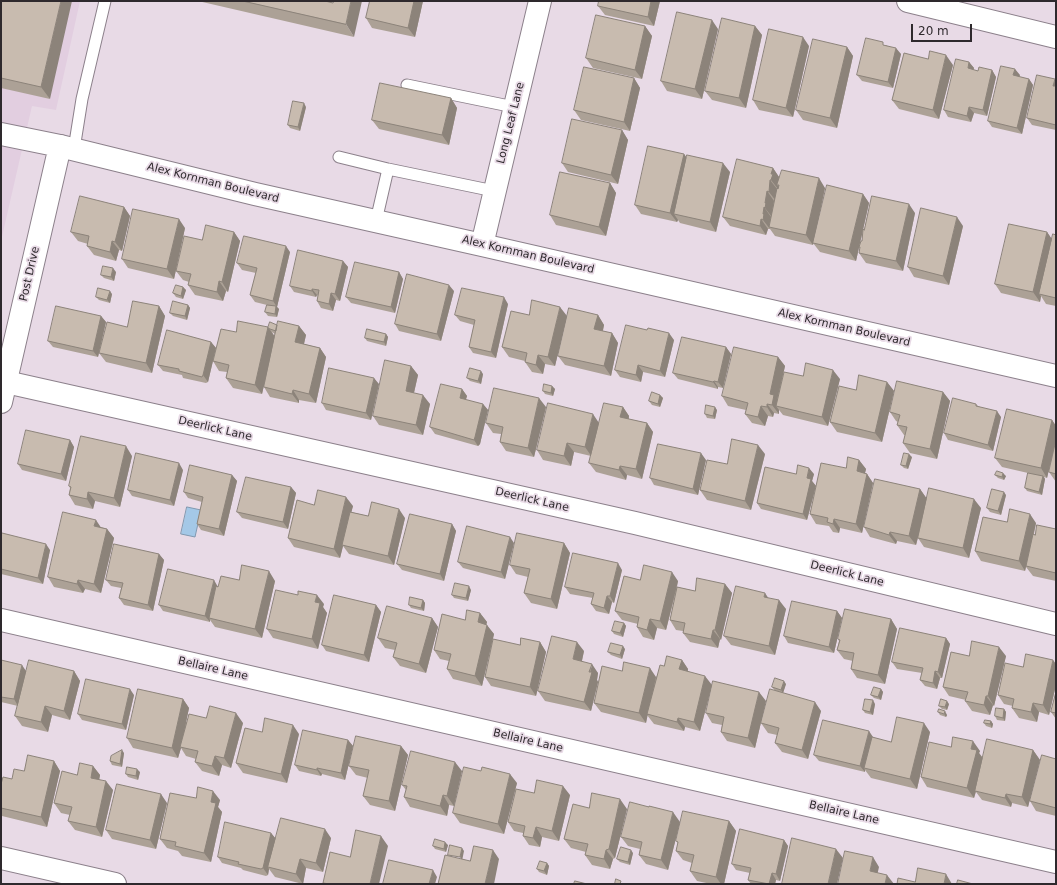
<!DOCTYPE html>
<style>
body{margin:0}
#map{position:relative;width:1057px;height:885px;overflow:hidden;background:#e8dae6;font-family:"DejaVu Sans",sans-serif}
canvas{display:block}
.frame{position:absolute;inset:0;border:2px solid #2e292d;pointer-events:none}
.scale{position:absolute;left:911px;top:24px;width:61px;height:18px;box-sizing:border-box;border:2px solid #2e292d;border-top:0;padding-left:5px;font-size:12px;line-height:14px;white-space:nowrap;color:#2e292d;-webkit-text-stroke:3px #e8dae6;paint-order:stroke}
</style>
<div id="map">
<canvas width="1057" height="885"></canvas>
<div class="frame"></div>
<div class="scale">20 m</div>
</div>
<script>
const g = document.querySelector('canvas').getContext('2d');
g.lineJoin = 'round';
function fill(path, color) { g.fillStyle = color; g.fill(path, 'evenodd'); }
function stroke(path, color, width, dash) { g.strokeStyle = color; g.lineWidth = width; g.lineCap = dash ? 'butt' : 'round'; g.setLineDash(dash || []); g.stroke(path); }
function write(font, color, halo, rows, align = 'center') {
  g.font = font + ' "DejaVu Sans",sans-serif'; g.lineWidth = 3.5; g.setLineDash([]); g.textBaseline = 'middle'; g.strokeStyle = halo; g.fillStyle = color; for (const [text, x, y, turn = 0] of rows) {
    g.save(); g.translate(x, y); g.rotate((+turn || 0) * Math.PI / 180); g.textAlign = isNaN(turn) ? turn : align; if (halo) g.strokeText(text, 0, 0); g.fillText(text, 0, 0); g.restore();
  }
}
fill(new Path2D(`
 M 1,1 L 80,1 L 56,110 L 32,106 L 1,241 Z`), '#e2cee0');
const water = new Path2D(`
 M 187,507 L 201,510 L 195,537 L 181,534 Z`);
fill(water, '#a4c8e7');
stroke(water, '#8198af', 1);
const service = new Path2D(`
 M 407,85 L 514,107
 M 74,149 L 82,99 L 105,1
 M 339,157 L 388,169 L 494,191
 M 376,221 L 388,169`);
const minor = new Path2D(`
 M 908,1 L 1056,37
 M 60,146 L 255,194 L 482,245 L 1056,376
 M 482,245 L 540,1
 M 6,382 L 635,523 L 1056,624
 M 1,620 L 1056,862
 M 1,858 L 115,884`);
const tertiary = new Path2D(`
 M 1,134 L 60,146 L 1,402`);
stroke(service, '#8c808b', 13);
stroke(minor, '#8c808b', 24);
stroke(tertiary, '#8c808b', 24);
stroke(service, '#fff', 11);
stroke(minor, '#fff', 22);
stroke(tertiary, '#fff', 22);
fill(new Path2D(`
 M 1,1 L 50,99 L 1,88 Z
 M 198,1 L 325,1 L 333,3 L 354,37 Z
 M 370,1 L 423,1 L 415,37 L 372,28 L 366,18 Z
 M 660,1 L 654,26 L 605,15 L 598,6 Z
 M 645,26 L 652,36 L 642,79 L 593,68 L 586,58 Z
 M 755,26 L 762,35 L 746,108 L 712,100 L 705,91 Z
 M 718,29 L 702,99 L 667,91 L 661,81 Z
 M 886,45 L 901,54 L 893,88 L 862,81 L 857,75 Z
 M 809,46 L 793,117 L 759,110 L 753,100 Z
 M 847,47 L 853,56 L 837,128 L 803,120 L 796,110 Z
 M 969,62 L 974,68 L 973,70 L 978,71 L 992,70 L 996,77 L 987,116 L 974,113 L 971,122 L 948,117 L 944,110 Z
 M 953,65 L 939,119 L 899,109 L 892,100 Z
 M 1020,75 L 1019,77 L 1029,79 L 1033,85 L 1022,134 L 992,127 L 988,121 Z
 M 634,78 L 640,88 L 630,131 L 581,120 L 574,110 Z
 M 1056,81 L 1056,130 L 1032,125 L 1027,118 Z
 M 451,98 L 457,108 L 449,145 L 379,129 L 372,120 Z
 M 306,107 L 300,131 L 290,128 L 288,125 Z
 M 622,130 L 628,140 L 618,184 L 568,172 L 562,163 Z
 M 684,154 L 687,158 L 730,172 L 716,232 L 680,223 L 678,220 L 677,222 L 641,214 L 635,205 Z
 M 773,168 L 779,177 L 825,188 L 813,245 L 775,236 L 770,229 L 768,229 L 766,235 L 730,226 L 723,217 Z
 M 610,183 L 616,193 L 606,236 L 556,225 L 550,215 Z
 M 863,194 L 869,203 L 863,230 L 864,230 L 915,213 L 903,271 L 866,263 L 859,253 L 860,249 L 859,247 L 856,261 L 820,252 L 813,243 ZM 863,231 L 862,241 L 859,246 Z
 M 124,207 L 130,216 L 122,251 L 119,250 L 116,261 L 94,255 L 87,246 L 88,244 L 78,241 L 71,232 Z
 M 963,226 L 949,285 L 914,277 L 908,267 Z
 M 185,228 L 174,279 L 128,268 L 122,259 Z
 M 234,232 L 240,241 L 228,292 L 226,291 L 223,301 L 195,295 L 188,285 L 189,282 L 183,280 L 176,271 L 202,240 Z
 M 1047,232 L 1052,240 L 1056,235 L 1056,306 L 1046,304 L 1041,296 L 1040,302 L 1001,293 L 995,284 Z
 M 290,252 L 277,307 L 279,309 L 277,317 L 268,316 L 265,312 L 267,305 L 255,302 L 250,295 L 256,273 L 242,270 L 237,263 Z
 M 343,261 L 348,267 L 340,301 L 336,300 L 333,311 L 321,308 L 317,301 L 318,296 L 317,295 L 316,297 L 294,292 L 290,286 Z
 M 116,272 L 114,281 L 104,278 L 101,275 Z
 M 399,272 L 403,279 L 395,313 L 351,303 L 346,297 Z
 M 183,287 L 186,290 L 183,299 L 176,297 L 173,293 Z
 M 454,291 L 441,341 L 399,331 L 395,324 Z
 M 112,294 L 110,303 L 99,300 L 96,297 Z
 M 508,304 L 496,358 L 473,353 L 469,347 L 474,325 L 460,321 L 455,315 Z
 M 188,305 L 190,308 L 187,320 L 173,316 L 170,313 Z
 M 159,306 L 165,316 L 152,373 L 106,362 L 99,353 L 127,327 Z
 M 598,315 L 604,325 L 603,331 L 612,333 L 618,343 L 611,376 L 565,365 L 558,356 Z
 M 101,316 L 106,322 L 98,357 L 53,347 L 48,341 Z
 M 567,316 L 555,366 L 545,364 L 543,374 L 532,372 L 525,362 L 525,361 L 509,357 L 502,347 Z
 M 277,325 L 299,326 L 306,335 L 304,344 L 320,348 L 326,357 L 316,403 L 299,400 L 299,403 L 270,397 L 264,387 L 270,360 L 262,394 L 233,388 L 226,378 L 227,372 L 219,371 L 213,361 L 268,328 ZM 272,332 L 275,334 L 275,337 Z
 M 647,330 L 674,340 L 665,377 L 643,372 L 641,382 L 620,377 L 615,370 Z
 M 386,334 L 388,337 L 386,346 L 367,341 L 365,338 Z
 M 211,342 L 216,348 L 208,382 L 206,383 L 183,378 L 182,375 L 163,371 L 158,365 Z
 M 726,347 L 731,354 L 723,388 L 718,387 L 718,389 L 678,379 L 673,373 Z
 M 778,357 L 785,366 L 778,400 L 803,376 L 840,379 L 828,426 L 783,415 L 779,410 L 779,414 L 774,413 L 773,417 L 768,416 L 765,426 L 752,423 L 745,414 L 746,410 L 728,406 L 722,396 Z
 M 411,366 L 418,375 L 414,393 L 430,404 L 423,435 L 379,425 L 373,416 Z
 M 483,374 L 481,384 L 470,381 L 467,378 Z
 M 887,382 L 894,391 L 882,442 L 837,432 L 830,422 L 856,390 Z
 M 379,384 L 371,420 L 326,410 L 322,403 Z
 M 552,386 L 555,389 L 553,396 L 545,394 L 543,391 Z
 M 462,389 L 467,396 L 466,400 L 483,404 L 488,410 L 480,444 L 478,446 L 435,434 L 430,427 Z
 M 943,392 L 950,401 L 937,459 L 910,453 L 903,443 L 905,435 L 904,435 L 897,425 L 898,422 L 896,421 L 890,412 Z
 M 660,395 L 663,398 L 660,407 L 652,405 L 649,401 Z
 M 976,404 L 978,406 L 1001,417 L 993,451 L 948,440 L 944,433 Z
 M 546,407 L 534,457 L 506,451 L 500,442 L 501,434 L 493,433 L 486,423 Z
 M 623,407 L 629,416 L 629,419 L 647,423 L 653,432 L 642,479 L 627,475 L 626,480 L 596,472 L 589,463 L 591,456 L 574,452 L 571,466 L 543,460 L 537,450 L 599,423 Z
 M 717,410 L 715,419 L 707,418 L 705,414 Z
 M 1052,420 L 1056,426 L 1056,440 L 1047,478 L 1044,477 L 1045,479 L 1042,495 L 1027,491 L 1025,488 L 1028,473 L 1002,467 L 995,458 Z
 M 70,440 L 74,447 L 66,481 L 22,470 L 18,464 Z
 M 1056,440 L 1056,482 L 1049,472 Z
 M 765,454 L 751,510 L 707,500 L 700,490 L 727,464 Z
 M 132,456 L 120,507 L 95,501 L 93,509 L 75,505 L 69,495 L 70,488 L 69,486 Z
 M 912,457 L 908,469 L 904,468 L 901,465 Z
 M 706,460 L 698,495 L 654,485 L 650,478 Z
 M 859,460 L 866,469 L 865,473 L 867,474 L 873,483 L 862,533 L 840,528 L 839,533 L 833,532 L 829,526 L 816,524 L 810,514 L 846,468 Z
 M 183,470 L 174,506 L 132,496 L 128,490 Z
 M 796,474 L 814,474 L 812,481 L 816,486 L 807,520 L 761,509 L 757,503 Z
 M 232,475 L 237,481 L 224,536 L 201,530 L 197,524 L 202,502 L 188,498 L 184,492 Z
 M 995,475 L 1006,476 L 1004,480 L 998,478 Z
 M 291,487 L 296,493 L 288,529 L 242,518 L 237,512 Z
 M 920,489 L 927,499 L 981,508 L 969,558 L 924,547 L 918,538 L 916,545 L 897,541 L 896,544 L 870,537 L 864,527 Z
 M 1006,495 L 1001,515 L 990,512 L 987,508 Z
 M 314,505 L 353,506 L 351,512 L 368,516 L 405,518 L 394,565 L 349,554 L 343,546 L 340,558 L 294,547 L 288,538 Z
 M 1007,522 L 1036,523 L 1034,534 L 1035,535 L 1056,529 L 1056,527 L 1056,581 L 1033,576 L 1026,567 L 1025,571 L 981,561 L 975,551 Z
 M 452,524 L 456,531 L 444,581 L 402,570 L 397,564 Z
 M 101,527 L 107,529 L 114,538 L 101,593 L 85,589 L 83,593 L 54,587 L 48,577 Z
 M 1,538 L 50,550 L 43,584 L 1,574 Z
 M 514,543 L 505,579 L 463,568 L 458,562 Z
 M 564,543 L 570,553 L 557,609 L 531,603 L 524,593 L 528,577 L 516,574 L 510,565 Z
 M 159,554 L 164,560 L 153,611 L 124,605 L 119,598 L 121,588 L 111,586 L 106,580 Z
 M 622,570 L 614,603 L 612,602 L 609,614 L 596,611 L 591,604 L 593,598 L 570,594 L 565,587 Z
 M 239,580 L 275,581 L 262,638 L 215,627 L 210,620 L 210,622 L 163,611 L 159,605 Z
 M 640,580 L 678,581 L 677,587 L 695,591 L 725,584 L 732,593 L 721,640 L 720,639 L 718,648 L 690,642 L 683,633 L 683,631 L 676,630 L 670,620 L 677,588 L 666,630 L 657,628 L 654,640 L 643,637 L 637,627 L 638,624 L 622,620 L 615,611 Z
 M 471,590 L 468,601 L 454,598 L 452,595 Z
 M 768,598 L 786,609 L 775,655 L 731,645 L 724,636 Z
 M 423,600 L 425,603 L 424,611 L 411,608 L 409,605 Z
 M 324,604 L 323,607 L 327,613 L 318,649 L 273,638 L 267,629 Z
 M 376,605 L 381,612 L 369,662 L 326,651 L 322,645 Z
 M 837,611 L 842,618 L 834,653 L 788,643 L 784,636 Z
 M 480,613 L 487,622 L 486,625 L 494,634 L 482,686 L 453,679 L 447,669 L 449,661 L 440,659 L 434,650 L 465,620 Z
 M 432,618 L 438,627 L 426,673 L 400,666 L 393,657 L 395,650 L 385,648 L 378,638 Z
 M 891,619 L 897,629 L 885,684 L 857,678 L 851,669 L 853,661 L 844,659 L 837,650 L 839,641 L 838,639 Z
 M 624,623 L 626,626 L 623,637 L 614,634 L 612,631 Z
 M 946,638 L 950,644 L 942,678 L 940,678 L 937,689 L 925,686 L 920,680 L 922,673 L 897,669 L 892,662 Z
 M 540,642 L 546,652 L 536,696 L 491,686 L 485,677 L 520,645 Z
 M 625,649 L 622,659 L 611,655 L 608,652 Z
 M 584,651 L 582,661 L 598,673 L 597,680 L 598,682 L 591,711 L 545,701 L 538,691 Z
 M 969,656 L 1006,656 L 994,706 L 993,705 L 990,715 L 972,711 L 965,701 L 966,700 L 949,696 L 943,687 Z
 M 1,660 L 26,671 L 74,671 L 80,681 L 70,720 L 52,715 L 48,732 L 22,726 L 15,716 L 18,706 L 1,702 Z
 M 682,660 L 688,669 L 688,671 L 712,685 L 700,731 L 685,727 L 684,731 L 654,724 L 647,715 L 646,723 L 601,712 L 594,703 L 622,671 L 656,677 L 664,666 Z
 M 1056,664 L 1056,685 L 1049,715 L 1039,712 L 1037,722 L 1019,718 L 1012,708 L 1013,706 L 1004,704 L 998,695 Z
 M 786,684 L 783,693 L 821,711 L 808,759 L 782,752 L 775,743 L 777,735 L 768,733 L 761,723 L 775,691 L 772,687 Z
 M 881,689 L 883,692 L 881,700 L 874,698 L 871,695 Z
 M 1056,692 L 1056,719 L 1051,712 Z
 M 134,695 L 126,730 L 82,720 L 78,714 Z
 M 183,699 L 189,708 L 186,722 L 206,718 L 243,723 L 231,768 L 222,765 L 219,776 L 202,771 L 195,762 L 196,759 L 186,756 L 181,748 L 178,758 L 133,748 L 127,738 Z
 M 766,701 L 755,748 L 727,741 L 721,732 L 722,725 L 712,723 L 706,713 Z
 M 875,704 L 873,715 L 865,713 L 863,710 Z
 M 949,704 L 947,710 L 942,709 L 939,706 Z
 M 1004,709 L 1006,712 L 1005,721 L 997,720 L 995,716 Z
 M 938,712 L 947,715 L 946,717 L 940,715 Z
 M 991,721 L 993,724 L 992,728 L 986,726 L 984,723 Z
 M 930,732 L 917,789 L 871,778 L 865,770 L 865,772 L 819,761 L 814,755 L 873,738 L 891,742 Z
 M 299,734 L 287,783 L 243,773 L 236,763 Z
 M 348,740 L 353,746 L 345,780 L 322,774 L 321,776 L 299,771 L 295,765 Z
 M 401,746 L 408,755 L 395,811 L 370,805 L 363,796 L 368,778 L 356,775 L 349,766 Z
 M 951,747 L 980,751 L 979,753 L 983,758 L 1033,750 L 1040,760 L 1028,807 L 1012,803 L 1011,807 L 982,800 L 976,792 L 974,798 L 927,787 L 921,777 Z
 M 124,753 L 122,767 L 112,765 L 110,761 Z
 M 1056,759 L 1056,816 L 1036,811 L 1030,801 Z
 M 54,761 L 60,771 L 47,827 L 2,816 L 1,815 L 1,784 L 12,779 L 24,771 Z
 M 93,766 L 100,775 L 99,779 L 113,790 L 102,837 L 75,830 L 68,821 L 70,815 L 61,813 L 54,803 Z
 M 462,771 L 454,806 L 449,805 L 447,816 L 410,807 L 404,797 L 406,790 L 402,785 Z
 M 140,772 L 138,780 L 128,777 L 126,774 Z
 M 517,783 L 504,834 L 460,823 L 453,813 Z
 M 534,793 L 570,795 L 559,841 L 542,837 L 540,847 L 529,845 L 523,836 L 523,833 L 514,831 L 508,822 Z
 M 196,798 L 220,800 L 218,807 L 222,812 L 211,862 L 182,856 L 178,851 L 167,848 L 160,839 Z
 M 167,803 L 156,849 L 112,839 L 106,830 Z
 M 589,808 L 627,809 L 615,858 L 613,859 L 610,869 L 592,865 L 585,855 L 586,852 L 571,848 L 564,839 Z
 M 729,821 L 736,831 L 724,884 L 711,884 L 697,881 L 690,871 L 692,863 L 683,860 L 676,851 L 678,843 L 676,841 Z
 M 680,822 L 668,870 L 646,864 L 639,855 L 640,849 L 628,846 L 621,837 Z
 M 271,833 L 275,838 L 331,838 L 323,872 L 306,868 L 303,884 L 275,877 L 269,869 L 268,875 L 266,876 L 243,870 L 241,868 L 222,863 L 218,857 Z
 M 784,840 L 788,846 L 780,881 L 776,880 L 775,884 L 751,884 L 748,880 L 750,873 L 736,870 L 732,864 Z
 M 448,845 L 446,852 L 435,849 L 433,846 Z
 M 633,853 L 630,865 L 620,862 L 617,859 Z
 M 547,863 L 549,866 L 547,875 L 539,872 L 537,869 Z`), '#aca196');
fill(new Path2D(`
 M 61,1 L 72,1 L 50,99 L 41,87 Z
 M 351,1 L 362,1 L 354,37 L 346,24 Z
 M 414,1 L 423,1 L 415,37 L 408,28 Z
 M 651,1 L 660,1 L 654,26 L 648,17 Z
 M 712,20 L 718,29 L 702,99 L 695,89 Z
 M 645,26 L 652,36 L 642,79 L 635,70 Z
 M 755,26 L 762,35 L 746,108 L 739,98 Z
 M 803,37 L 809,46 L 793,117 L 786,108 Z
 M 847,47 L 853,56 L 837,128 L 830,118 Z
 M 896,48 L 901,54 L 893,88 L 888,82 Z
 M 946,55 L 953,65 L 939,119 L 933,110 Z
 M 969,62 L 974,68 L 972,75 L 968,68 Z
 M 1015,69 L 1020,75 L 1018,82 L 1013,75 Z
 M 992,70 L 996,77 L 987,116 L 983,110 Z
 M 634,78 L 640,88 L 630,131 L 624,122 Z
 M 1029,79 L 1033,85 L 1022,134 L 1017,128 Z
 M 1055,79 L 1056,81 L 1056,90 L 1053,86 Z
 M 451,98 L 457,108 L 449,145 L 442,135 Z
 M 304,103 L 306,107 L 300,131 L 298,127 Z
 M 969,107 L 974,113 L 971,122 L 967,116 Z
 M 622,130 L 628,140 L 618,184 L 611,175 Z
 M 684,154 L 690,163 L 674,214 L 678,220 L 677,222 L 670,213 Z
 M 723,163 L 730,172 L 716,232 L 710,222 Z
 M 773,168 L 779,177 L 777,185 L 779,187 L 778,189 L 771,180 L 771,174 Z
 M 819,178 L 825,188 L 813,245 L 806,235 Z
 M 770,180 L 777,189 L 776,201 L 769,192 Z
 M 610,183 L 616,193 L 606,236 L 599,227 Z
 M 767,191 L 774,201 L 772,211 L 773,212 L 772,217 L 765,208 L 765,203 Z
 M 863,194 L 869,203 L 856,261 L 849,251 Z
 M 909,204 L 915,213 L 903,271 L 896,261 Z
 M 124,207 L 130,216 L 122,251 L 115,242 Z
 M 764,207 L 771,217 L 769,227 L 770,229 L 763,220 L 763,214 Z
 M 957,217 L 963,226 L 949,285 L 943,276 Z
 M 179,219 L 185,228 L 174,279 L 167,269 Z
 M 761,219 L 768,229 L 766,235 L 760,226 Z
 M 234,232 L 240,241 L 228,292 L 222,282 Z
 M 1047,232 L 1054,242 L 1039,294 L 1041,296 L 1040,302 L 1033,292 Z
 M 112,241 L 119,250 L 116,261 L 110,252 Z
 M 286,246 L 290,252 L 277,307 L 273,301 Z
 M 343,261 L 348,267 L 340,301 L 335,294 Z
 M 113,268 L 116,272 L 114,281 L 111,277 Z
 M 399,272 L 403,279 L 395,313 L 391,307 Z
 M 219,281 L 226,291 L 223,301 L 217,292 Z
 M 449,285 L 454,291 L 441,341 L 437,334 Z
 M 183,287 L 186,290 L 183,299 L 181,296 Z
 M 312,289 L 317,295 L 316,297 L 312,291 Z
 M 110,291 L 112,294 L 110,303 L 107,300 Z
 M 331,293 L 336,300 L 333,311 L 329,304 Z
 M 504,297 L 508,304 L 496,358 L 491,352 Z
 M 188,305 L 190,308 L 187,320 L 185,316 Z
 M 159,306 L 165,316 L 152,373 L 146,363 Z
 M 276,306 L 279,309 L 277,317 L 275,314 Z
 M 560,307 L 567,316 L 555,366 L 548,357 Z
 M 598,315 L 604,325 L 601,338 L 594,329 Z
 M 101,316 L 106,322 L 98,357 L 93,351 Z
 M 299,326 L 306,335 L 302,352 L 295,342 Z
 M 268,327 L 275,337 L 262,394 L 255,385 Z
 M 612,333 L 618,343 L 611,376 L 604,366 Z
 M 669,333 L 674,340 L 665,377 L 660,371 Z
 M 386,334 L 388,337 L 386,346 L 384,342 Z
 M 211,342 L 216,348 L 208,382 L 203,375 Z
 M 726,347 L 731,354 L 723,388 L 718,382 Z
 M 320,348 L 326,357 L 316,403 L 309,394 Z
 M 538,355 L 545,364 L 543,374 L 536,365 Z
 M 778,357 L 785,366 L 777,400 L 781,405 L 776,406 L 779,410 L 779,414 L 772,405 L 770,394 Z
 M 638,365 L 643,372 L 641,382 L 636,375 Z
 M 411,366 L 418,375 L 412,401 L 406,391 Z
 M 833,370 L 840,379 L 828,426 L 822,417 Z
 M 481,371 L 483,374 L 481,384 L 478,381 Z
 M 374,378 L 379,384 L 371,420 L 366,413 Z
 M 714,381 L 718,387 L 718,389 L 713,382 Z
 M 887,382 L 894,391 L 882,442 L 875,433 Z
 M 552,386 L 555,389 L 553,396 L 551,393 Z
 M 462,389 L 467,396 L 464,404 L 460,398 Z
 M 293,390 L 299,400 L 299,403 L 292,394 Z
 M 943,392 L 950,401 L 937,459 L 930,449 Z
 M 423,395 L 430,404 L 423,435 L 416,425 Z
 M 660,395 L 663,398 L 660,407 L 658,404 Z
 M 539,398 L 546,407 L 534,457 L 528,448 Z
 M 483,404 L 488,410 L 480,444 L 478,446 L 474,440 Z
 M 767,404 L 774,413 L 773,417 L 767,407 Z
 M 761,406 L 768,416 L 765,426 L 758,417 Z
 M 623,407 L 629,416 L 627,426 L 620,417 Z
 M 715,407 L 717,410 L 715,419 L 713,416 Z
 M 997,411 L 1001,417 L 993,451 L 988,445 Z
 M 593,414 L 599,423 L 592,457 L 585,447 Z
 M 1052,420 L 1056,426 L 1056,440 L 1047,478 L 1041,468 Z
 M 647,423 L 653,432 L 642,479 L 636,469 Z
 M 70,440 L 74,447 L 66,481 L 61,474 Z
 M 567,443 L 574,452 L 571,466 L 564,456 Z
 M 758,445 L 765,454 L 751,510 L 745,501 Z
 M 126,446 L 132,456 L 120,507 L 114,498 Z
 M 701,453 L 706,460 L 698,495 L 693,489 Z
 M 909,454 L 912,457 L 908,469 L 906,466 Z
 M 859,460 L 866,469 L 863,481 L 857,471 Z
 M 179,463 L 183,470 L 174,506 L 170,500 Z
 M 620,466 L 627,475 L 626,480 L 619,470 Z
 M 809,468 L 814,474 L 812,481 L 816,486 L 807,520 L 803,514 L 807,478 Z
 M 1003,473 L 1006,476 L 1004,480 L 1002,477 Z
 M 867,474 L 873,483 L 862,533 L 856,524 Z
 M 232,475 L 237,481 L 224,536 L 219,529 Z
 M 1043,476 L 1045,479 L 1042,495 L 1039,492 Z
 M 291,487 L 296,493 L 288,529 L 283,522 Z
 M 920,489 L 927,499 L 916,545 L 909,536 Z
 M 88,492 L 95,501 L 93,509 L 87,499 Z
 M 1004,492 L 1006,495 L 1001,515 L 998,511 Z
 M 346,497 L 353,506 L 343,545 L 342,545 L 343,546 L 340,558 L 334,549 Z
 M 974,499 L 981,508 L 969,558 L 963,548 Z
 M 399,509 L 405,518 L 394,565 L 388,556 Z
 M 1030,514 L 1036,523 L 1025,571 L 1019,561 Z
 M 834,519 L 840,528 L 839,533 L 833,524 Z
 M 96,520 L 102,529 L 94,526 Z
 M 452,524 L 456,531 L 444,581 L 440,574 Z
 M 107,529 L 114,538 L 101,593 L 94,584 Z
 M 890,532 L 897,541 L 896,544 L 889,535 Z
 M 510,537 L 514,543 L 505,579 L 501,572 Z
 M 564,543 L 570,553 L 557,609 L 551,599 Z
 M 46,544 L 50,550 L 43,584 L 38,578 Z
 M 159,554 L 164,560 L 153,611 L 148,605 Z
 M 618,563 L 622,570 L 614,603 L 610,596 Z
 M 269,571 L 275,581 L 262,638 L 255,629 Z
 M 672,572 L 678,581 L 666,630 L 660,621 Z
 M 78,580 L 85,589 L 83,593 L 77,584 Z
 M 214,580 L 218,587 L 209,618 L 210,620 L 210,622 L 205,616 Z
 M 725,584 L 732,593 L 721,640 L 715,630 Z
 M 469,586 L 471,590 L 468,601 L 466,598 Z
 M 765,593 L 771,602 L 764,597 Z
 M 317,595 L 324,604 L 323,607 L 327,613 L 318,649 L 312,639 L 315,602 Z
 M 607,596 L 612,602 L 609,614 L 604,608 Z
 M 423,600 L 425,603 L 424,611 L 421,608 Z
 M 779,600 L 786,609 L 775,655 L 769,646 Z
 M 376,605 L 381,612 L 369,662 L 364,655 Z
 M 837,611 L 842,618 L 834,653 L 829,647 Z
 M 480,613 L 487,622 L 484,632 L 478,622 Z
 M 432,618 L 438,627 L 426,673 L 419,664 Z
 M 650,619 L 657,628 L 654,640 L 647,630 Z
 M 891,619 L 897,629 L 885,684 L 878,675 Z
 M 624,623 L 626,626 L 623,637 L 620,633 Z
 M 487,625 L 494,634 L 482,686 L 475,676 Z
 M 713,630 L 720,639 L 718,648 L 711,639 Z
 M 946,638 L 950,644 L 942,678 L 938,672 Z
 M 540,642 L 546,652 L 536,696 L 530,687 Z
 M 577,642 L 584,651 L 580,669 L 573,659 Z
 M 623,646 L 625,649 L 622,659 L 620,655 Z
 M 999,647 L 1006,656 L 994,706 L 988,696 Z
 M 682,660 L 688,669 L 686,679 L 679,669 Z
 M 1053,660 L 1056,664 L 1056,685 L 1049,715 L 1043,705 Z
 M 592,664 L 598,673 L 597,680 L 598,682 L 591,711 L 584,702 Z
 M 22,665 L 26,671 L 18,706 L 14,699 Z
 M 650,668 L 656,677 L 646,723 L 639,713 Z
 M 74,671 L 80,681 L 70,720 L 64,711 Z
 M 935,671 L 940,678 L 937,689 L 933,683 Z
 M 705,676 L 712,685 L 700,731 L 694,722 Z
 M 784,681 L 786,684 L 783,693 L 781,690 Z
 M 130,689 L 134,695 L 126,730 L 122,724 Z
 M 881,689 L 883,692 L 881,700 L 878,697 Z
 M 759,692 L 766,701 L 755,748 L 748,738 Z
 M 986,696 L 993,705 L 990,715 L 984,705 Z
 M 183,699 L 189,708 L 181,747 L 180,747 L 181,748 L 178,758 L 172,748 Z
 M 873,700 L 875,704 L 873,715 L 870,712 Z
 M 947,701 L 949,704 L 947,710 L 945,707 Z
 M 815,702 L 821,711 L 808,759 L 802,750 Z
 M 1033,703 L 1039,712 L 1037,722 L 1031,712 Z
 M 45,706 L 52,715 L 48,732 L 41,722 Z
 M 1004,709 L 1006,712 L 1005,721 L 1003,718 Z
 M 945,711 L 947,715 L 946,717 L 944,714 Z
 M 236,713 L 243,723 L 231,768 L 224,758 Z
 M 678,718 L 685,727 L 684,731 L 677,722 Z
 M 991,721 L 993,724 L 992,728 L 990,724 Z
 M 924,723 L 930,732 L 917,789 L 910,779 Z
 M 293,725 L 299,734 L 287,783 L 281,774 Z
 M 869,731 L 873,737 L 864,768 L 865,770 L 865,772 L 860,766 Z
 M 348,740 L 353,746 L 345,780 L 341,773 Z
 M 973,741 L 980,751 L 979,753 L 984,760 L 974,798 L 967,788 L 971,749 Z
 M 401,746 L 408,755 L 395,811 L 389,801 Z
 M 122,750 L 124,753 L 122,767 L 120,764 Z
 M 1033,750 L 1040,760 L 1028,807 L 1022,797 Z
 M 215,756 L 222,765 L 219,776 L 212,766 Z
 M 54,761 L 60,771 L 47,827 L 41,817 Z
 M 455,762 L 462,771 L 454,806 L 447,796 Z
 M 93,766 L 100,775 L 98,787 L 91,778 Z
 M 317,768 L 322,774 L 321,776 L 317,770 Z
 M 137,769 L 140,772 L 138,780 L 136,776 Z
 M 510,774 L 517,783 L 504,834 L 498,824 Z
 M 106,781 L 113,790 L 102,837 L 96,827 Z
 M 563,786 L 570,795 L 559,841 L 552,831 Z
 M 213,791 L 220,800 L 218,807 L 222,812 L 211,862 L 204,853 L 211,802 Z
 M 161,794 L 167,803 L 156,849 L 150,840 Z
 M 1006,794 L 1012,803 L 1011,807 L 1005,798 Z
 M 443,795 L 449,805 L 447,816 L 440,806 Z
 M 620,799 L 627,809 L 615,858 L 609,849 Z
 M 673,812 L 680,822 L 668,870 L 661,860 Z
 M 729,821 L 736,831 L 724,884 L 721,884 L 716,877 Z
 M 536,827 L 542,837 L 540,847 L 533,838 Z
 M 325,829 L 331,838 L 323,872 L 316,863 Z
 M 271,833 L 276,839 L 268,867 L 269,869 L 268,875 L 263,868 Z
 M 381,836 L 388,846 L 379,884 L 370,884 Z
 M 784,840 L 788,846 L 780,881 L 776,874 Z
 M 445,842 L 448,845 L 446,852 L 444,849 Z
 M 462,848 L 464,851 L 462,861 L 460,857 Z
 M 836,849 L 843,858 L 837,884 L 828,884 Z
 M 493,850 L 499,859 L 494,884 L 485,884 Z
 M 606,850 L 613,859 L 610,869 L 604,859 Z
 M 631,850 L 633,853 L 630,865 L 628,862 Z
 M 873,857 L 879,867 L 876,880 L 870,871 Z
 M 300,859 L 306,868 L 303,884 L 296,874 Z
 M 547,863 L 549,866 L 547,875 L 544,871 Z
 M 433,870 L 437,877 L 435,884 L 429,884 Z
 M 772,873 L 776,880 L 775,884 L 769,884 Z
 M 946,874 L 952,884 L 944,884 Z
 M 887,875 L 894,884 L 885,884 Z`), '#8c837a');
const building = new Path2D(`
 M 1,1 L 61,1 L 41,87 L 1,78 Z
 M 243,1 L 325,1 L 333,3 L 334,1 L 351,1 L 346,24 Z
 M 370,1 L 414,1 L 408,28 L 366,18 Z
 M 599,1 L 651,1 L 648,17 L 598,6 Z
 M 677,12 L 712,20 L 695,89 L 661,81 Z
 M 596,15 L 645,26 L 635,70 L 586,58 Z
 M 722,18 L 755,26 L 739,98 L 705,91 Z
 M 769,29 L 803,37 L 786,108 L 753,100 Z
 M 866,38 L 883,42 L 883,45 L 896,48 L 888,82 L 857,75 Z
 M 813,39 L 847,47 L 830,118 L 796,110 Z
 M 930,51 L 946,55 L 933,110 L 892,100 L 904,53 L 928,59 Z
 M 956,59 L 969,62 L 968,68 L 978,71 L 979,67 L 992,70 L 983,110 L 969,107 L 967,116 L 944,110 Z
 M 1001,66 L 1015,69 L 1013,75 L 1029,79 L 1017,128 L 988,121 Z
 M 584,67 L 634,78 L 624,122 L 574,110 Z
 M 1037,75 L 1055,79 L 1053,86 L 1056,86 L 1056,125 L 1027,118 Z
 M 380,83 L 451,98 L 442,135 L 372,120 Z
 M 293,101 L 304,103 L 298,127 L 288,125 Z
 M 572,119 L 622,130 L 611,175 L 562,163 Z
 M 648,146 L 684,154 L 670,213 L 635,205 Z
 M 687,155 L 723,163 L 710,222 L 674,214 Z
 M 737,159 L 773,168 L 771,174 L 773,174 L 771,180 L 770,180 L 769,192 L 767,191 L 765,203 L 766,203 L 765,208 L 764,207 L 763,214 L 764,214 L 763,220 L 761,219 L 760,226 L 723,217 Z
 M 782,170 L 819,178 L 806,235 L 769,227 L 777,188 L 778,189 L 779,185 L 777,185 Z
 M 560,172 L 610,183 L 599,227 L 550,215 Z
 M 827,185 L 863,194 L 849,251 L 813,243 Z
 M 80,196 L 124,207 L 115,242 L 112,241 L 110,252 L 87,246 L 89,236 L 71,232 Z
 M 872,196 L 909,204 L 896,261 L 859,253 L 860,247 L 859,247 L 861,241 L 862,241 L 863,229 L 864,230 Z
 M 921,208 L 957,217 L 943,276 L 908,267 Z
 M 133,209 L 179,219 L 167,269 L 122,259 Z
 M 1009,224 L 1047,232 L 1033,292 L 995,284 Z
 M 206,225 L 234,232 L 222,282 L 219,281 L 217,292 L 188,285 L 191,274 L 176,271 L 184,236 L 202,240 Z
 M 1053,234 L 1056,235 L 1056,298 L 1039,294 Z
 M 244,236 L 286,246 L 273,301 L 250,295 L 257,268 L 237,263 Z
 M 298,250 L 343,261 L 335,294 L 331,293 L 329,304 L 317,301 L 319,290 L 312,289 L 312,291 L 290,286 Z
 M 355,262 L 399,272 L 391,307 L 346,297 Z
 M 103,266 L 113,268 L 111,277 L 101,275 Z
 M 407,274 L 449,285 L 437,334 L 395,324 Z
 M 176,285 L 183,287 L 181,296 L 173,293 Z
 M 98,288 L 110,291 L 107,300 L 96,297 Z
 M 462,288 L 504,297 L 491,352 L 469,347 L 475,320 L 455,315 Z
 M 532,300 L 560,307 L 548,357 L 538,355 L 536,365 L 525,362 L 527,353 L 502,347 L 511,311 L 529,315 Z
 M 133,301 L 159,306 L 146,363 L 99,353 L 107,322 L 127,327 Z
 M 173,301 L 188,305 L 185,316 L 170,313 Z
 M 267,305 L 276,306 L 275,314 L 265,312 Z
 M 56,306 L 101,316 L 93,351 L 48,341 Z
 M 569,308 L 598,315 L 594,329 L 612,333 L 604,366 L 558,356 Z
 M 238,321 L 268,327 L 255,385 L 226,378 L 229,365 L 213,361 L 221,329 L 236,332 Z
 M 278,321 L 299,326 L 295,342 L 320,348 L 309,394 L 293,390 L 292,394 L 264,387 Z
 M 270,322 L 277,325 L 276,331 L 270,329 L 268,328 Z
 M 626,325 L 647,330 L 648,328 L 669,333 L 660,371 L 638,365 L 636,375 L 615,370 Z
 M 367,329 L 386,334 L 384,342 L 365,338 Z
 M 167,330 L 211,342 L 203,375 L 202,377 L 179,371 L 179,369 L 158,365 Z
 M 682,337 L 726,347 L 718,382 L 714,381 L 713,382 L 673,373 Z
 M 734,347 L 778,357 L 770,394 L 774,395 L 772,405 L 767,404 L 767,407 L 761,406 L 758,417 L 745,414 L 748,403 L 722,396 Z
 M 385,360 L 411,366 L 406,391 L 423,395 L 416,425 L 373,416 Z
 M 806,363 L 833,370 L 822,417 L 776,406 L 784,372 L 803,376 Z
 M 329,368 L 374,378 L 366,413 L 322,403 Z
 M 470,368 L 481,371 L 478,381 L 467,378 Z
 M 859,375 L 887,382 L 875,433 L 830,422 L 839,386 L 856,390 Z
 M 897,381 L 943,392 L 930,449 L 903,443 L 907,427 L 897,425 L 900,415 L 890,412 Z
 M 441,384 L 462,389 L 460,398 L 483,404 L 475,437 L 474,440 L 430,427 Z
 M 544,384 L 552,386 L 551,393 L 543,391 Z
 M 494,388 L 539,398 L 528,448 L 500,442 L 503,427 L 486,423 Z
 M 652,392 L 660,395 L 658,404 L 649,401 Z
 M 953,398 L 976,404 L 976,406 L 997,411 L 988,445 L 944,433 Z
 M 548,403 L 593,414 L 585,447 L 567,443 L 564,456 L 537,450 Z
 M 604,403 L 623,407 L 620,417 L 647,423 L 636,469 L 620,466 L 619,470 L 589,463 Z
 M 706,405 L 715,407 L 713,416 L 705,414 Z
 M 1007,409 L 1052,420 L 1041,468 L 995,458 Z
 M 26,430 L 70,440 L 61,474 L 18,464 Z
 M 81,436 L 126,446 L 114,498 L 88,492 L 87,499 L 69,495 L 71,487 L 69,486 Z
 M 732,439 L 758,445 L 745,501 L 700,490 L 707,460 L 727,464 Z
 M 1056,440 L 1056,474 L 1049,472 Z
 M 658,444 L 701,453 L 693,489 L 650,478 Z
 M 136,453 L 179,463 L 170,500 L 128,490 Z
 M 904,453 L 909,454 L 906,466 L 901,465 Z
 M 848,457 L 859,460 L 857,471 L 867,474 L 856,524 L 834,519 L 833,524 L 827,522 L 828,518 L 810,514 L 821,463 L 846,468 Z
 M 190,465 L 232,475 L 219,529 L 197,524 L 203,497 L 184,492 Z
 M 798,465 L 809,468 L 807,478 L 811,479 L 803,514 L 757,503 L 765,467 L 796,474 Z
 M 997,471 L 1003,473 L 1002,477 L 995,475 Z
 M 1028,473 L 1043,476 L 1039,492 L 1025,488 Z
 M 246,477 L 291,487 L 283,522 L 237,512 Z
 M 875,479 L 920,489 L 909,536 L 890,532 L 889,535 L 864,527 Z
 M 929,488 L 974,499 L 963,548 L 918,538 Z
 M 992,489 L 1004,492 L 998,511 L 987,508 Z
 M 318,490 L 346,497 L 334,549 L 288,538 L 297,500 L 314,505 Z
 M 372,502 L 399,509 L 388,556 L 342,545 L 350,512 L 368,516 Z
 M 1010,509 L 1030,514 L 1019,561 L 975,551 L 983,517 L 1007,522 Z
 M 63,512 L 96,520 L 94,526 L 107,529 L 94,584 L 78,580 L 77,584 L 48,577 Z
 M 410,514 L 452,524 L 440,574 L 397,564 Z
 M 1037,525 L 1056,529 L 1056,527 L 1056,573 L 1026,566 L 1033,534 L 1035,535 Z
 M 467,526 L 510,537 L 501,572 L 458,562 Z
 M 2,533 L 46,544 L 38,578 L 1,569 L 1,538 Z
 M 517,533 L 564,543 L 551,599 L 524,593 L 530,569 L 510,565 Z
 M 114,544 L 159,554 L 148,605 L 119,598 L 123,583 L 106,580 Z
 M 573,553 L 618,563 L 610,596 L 607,596 L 604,608 L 591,604 L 594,593 L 565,587 Z
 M 242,565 L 269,571 L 255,629 L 209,618 L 216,586 L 218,587 L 221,576 L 239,580 Z
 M 644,565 L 672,572 L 660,621 L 650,619 L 647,630 L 637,627 L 639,617 L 615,611 L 624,576 L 640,580 Z
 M 168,569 L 214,580 L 205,616 L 159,605 Z
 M 697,578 L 725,584 L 715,630 L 713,630 L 711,639 L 683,633 L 685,623 L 670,620 L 677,587 L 695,591 Z
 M 455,583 L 469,586 L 466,598 L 452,595 Z
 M 736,586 L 765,593 L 764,597 L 779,600 L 769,646 L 724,636 Z
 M 276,590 L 298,595 L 298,591 L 317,595 L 315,602 L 320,603 L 312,639 L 267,629 Z
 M 334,595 L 376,605 L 364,655 L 322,645 Z
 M 410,597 L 423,600 L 421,608 L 409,605 Z
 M 792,601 L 837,611 L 829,647 L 784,636 Z
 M 387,606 L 432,618 L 419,664 L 393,657 L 397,643 L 378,638 Z
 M 845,609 L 891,619 L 878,675 L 851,669 L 854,653 L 837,650 L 840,640 L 838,639 Z
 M 467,610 L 480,613 L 478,622 L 487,625 L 475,676 L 447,669 L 451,654 L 434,650 L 442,614 L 465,620 Z
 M 615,621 L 624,623 L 620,633 L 612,631 Z
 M 900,628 L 946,638 L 938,672 L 935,671 L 933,683 L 920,680 L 923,668 L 892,662 Z
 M 552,636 L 577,642 L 573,659 L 592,664 L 589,672 L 592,672 L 584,702 L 538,691 Z
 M 521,638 L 540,642 L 530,687 L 485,677 L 493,639 L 520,645 Z
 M 972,641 L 999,647 L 988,696 L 986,696 L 984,705 L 965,701 L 968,692 L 943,687 L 951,652 L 969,656 Z
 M 611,643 L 623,646 L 620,655 L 608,652 Z
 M 1026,654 L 1053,660 L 1043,705 L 1033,703 L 1031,712 L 1012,708 L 1014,699 L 998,695 L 1005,663 L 1023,667 Z
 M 667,656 L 682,660 L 679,669 L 705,676 L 694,722 L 678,718 L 677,722 L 647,714 L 660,665 L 664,666 Z
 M 1,660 L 22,665 L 14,699 L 1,697 Z
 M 29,660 L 74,671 L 64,711 L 45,706 L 41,722 L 15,716 Z
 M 624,662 L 650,668 L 639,713 L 594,703 L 602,666 L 622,671 Z
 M 775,678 L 784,681 L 781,690 L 772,687 Z
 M 86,679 L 130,689 L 122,724 L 78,714 Z
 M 713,681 L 759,692 L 748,738 L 721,732 L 724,717 L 706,713 Z
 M 874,687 L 881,689 L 878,697 L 871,695 Z
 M 138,689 L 183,699 L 172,748 L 127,738 Z
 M 770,689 L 815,702 L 802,750 L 775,743 L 779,728 L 761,723 Z
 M 1056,692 L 1056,713 L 1051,712 Z
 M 865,699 L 873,700 L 870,712 L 863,710 Z
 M 941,699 L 947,701 L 945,707 L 939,706 Z
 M 210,706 L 236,713 L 224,758 L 215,756 L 212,766 L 195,762 L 198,751 L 180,747 L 189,714 L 206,718 Z
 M 996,708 L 1004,709 L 1003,718 L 995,716 Z
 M 939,709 L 945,711 L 944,714 L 938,712 Z
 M 897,717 L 924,723 L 910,779 L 864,768 L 872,737 L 891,742 Z
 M 265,718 L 293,725 L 281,774 L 236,763 L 245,728 L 262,732 Z
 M 823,720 L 869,731 L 860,766 L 814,755 Z
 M 985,720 L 991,721 L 990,724 L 984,723 Z
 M 303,730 L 348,740 L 341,773 L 317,768 L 317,770 L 295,765 Z
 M 356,736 L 401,746 L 389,801 L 363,796 L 369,770 L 349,766 Z
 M 953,737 L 973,741 L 971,749 L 977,750 L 967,788 L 921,777 L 929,742 L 951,747 Z
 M 987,739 L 1033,750 L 1022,797 L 1006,794 L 1005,798 L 975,791 Z
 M 122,750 L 120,764 L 110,761 L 111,756 Z
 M 411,751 L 455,762 L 447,796 L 443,795 L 440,806 L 404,797 L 407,786 L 402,785 Z
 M 28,755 L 54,761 L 41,817 L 1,808 L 1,784 L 3,777 L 12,779 L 14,769 L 24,771 Z
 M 1042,755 L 1056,759 L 1056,808 L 1030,801 Z
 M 80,763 L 93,766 L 91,778 L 106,781 L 96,827 L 68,821 L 72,807 L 54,803 L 62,771 L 77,775 Z
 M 127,767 L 137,769 L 136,776 L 126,774 Z
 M 464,767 L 481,771 L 482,767 L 510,774 L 498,824 L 453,813 Z
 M 537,780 L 563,786 L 552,831 L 536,827 L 533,838 L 523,836 L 525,826 L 508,822 L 516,789 L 534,793 Z
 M 117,784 L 161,794 L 150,840 L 106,830 Z
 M 198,787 L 213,791 L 211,802 L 216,803 L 204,853 L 175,846 L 176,842 L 160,839 L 170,793 L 196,798 Z
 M 592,793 L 620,799 L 609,849 L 606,850 L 604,859 L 585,855 L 588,844 L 564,839 L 573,804 L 589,808 Z
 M 630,802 L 649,807 L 649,806 L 673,812 L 661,860 L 639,855 L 642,842 L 621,837 Z
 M 683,811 L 729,821 L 716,877 L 690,871 L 694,855 L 676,851 L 678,842 L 676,841 Z
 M 281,818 L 325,829 L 316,863 L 300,859 L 296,874 L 268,867 Z
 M 225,822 L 271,833 L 263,868 L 261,869 L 238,864 L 239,862 L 218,857 Z
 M 740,829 L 784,840 L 776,874 L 772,873 L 769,884 L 748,880 L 751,868 L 732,864 Z
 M 356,830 L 381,836 L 370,884 L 329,884 L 323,883 L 330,852 L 350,857 Z
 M 792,838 L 836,849 L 828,884 L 782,884 Z
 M 435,839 L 445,842 L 444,849 L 433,846 Z
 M 450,845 L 462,848 L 460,857 L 448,855 Z
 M 474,846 L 493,850 L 485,884 L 438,884 L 445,855 L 470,861 Z
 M 621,847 L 631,850 L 628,862 L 617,859 Z
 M 845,851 L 873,857 L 870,871 L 887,875 L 885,884 L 838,884 Z
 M 389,860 L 433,870 L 429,884 L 383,884 Z
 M 540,861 L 547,863 L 544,871 L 537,869 Z
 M 918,868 L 946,874 L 944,884 L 897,884 L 898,878 L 915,882 Z
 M 616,879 L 621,881 L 620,884 L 615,884 Z
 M 958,880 L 973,884 L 957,884 Z
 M 575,881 L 587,884 L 574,884 Z`);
fill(building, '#c8bbaf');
stroke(building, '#8c837a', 1);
write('11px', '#2e292d', '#e8dae6', [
 ["Long Leaf Lane",511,123,-76],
 ["Alex Kornman Boulevard",213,183,14],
 ["Alex Kornman Boulevard",528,255,13],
 ["Post Drive",30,274,-77],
 ["Alex Kornman Boulevard",844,328,13],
 ["Deerlick Lane",215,429,13],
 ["Deerlick Lane",532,500,13],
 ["Deerlick Lane",847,574,14],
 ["Bellaire Lane",213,669,13],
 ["Bellaire Lane",528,741,13],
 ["Bellaire Lane",844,813,13]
]);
</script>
